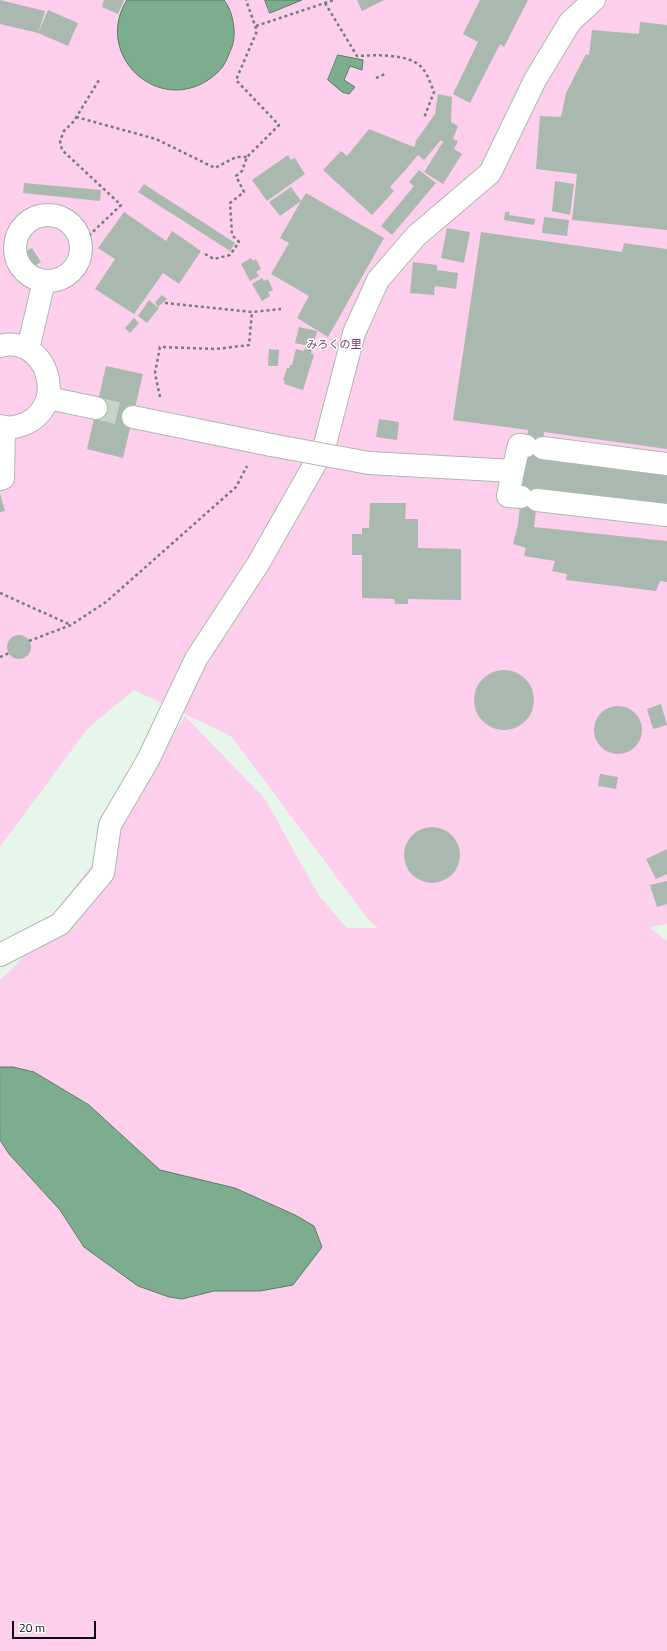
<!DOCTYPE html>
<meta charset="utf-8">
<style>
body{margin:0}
#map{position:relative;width:667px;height:1651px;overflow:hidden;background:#e6f6eb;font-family:"Titillium Web",sans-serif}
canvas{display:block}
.scale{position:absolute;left:12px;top:1621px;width:84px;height:18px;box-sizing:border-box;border:2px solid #090e0a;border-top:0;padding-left:5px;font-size:12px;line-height:14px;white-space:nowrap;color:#090e0a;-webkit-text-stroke:3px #fefefe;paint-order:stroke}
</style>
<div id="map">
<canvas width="667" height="1651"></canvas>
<div class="scale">20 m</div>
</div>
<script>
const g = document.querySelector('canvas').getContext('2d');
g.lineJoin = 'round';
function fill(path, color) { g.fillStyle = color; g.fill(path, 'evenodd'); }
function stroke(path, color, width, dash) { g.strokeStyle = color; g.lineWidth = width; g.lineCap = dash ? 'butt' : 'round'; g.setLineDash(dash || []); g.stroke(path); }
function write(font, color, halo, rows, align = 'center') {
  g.font = font + ' "Titillium Web","Noto Sans JP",sans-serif'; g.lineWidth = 3; g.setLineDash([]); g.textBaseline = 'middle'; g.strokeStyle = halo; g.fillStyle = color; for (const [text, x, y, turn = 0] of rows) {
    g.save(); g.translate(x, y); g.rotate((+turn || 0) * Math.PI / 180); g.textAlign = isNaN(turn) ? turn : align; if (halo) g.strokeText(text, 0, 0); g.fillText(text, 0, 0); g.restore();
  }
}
fill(new Path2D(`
 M 0,0 L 667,0 L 667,924 L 649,927 L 667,941 L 667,1651 L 0,1651 L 0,1140 L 9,1154 L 60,1210 L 84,1247 L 182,1299 L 214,1291 L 260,1291 L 235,1188 L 160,1170 L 89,1105 L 13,1067 L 0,1067 L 0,980 L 18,963 L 108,843 L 185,716 L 265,799 L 319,896 L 347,928 L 378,928 L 367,918 L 231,736 L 134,690 L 88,728 L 0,847 Z`), '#feceed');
const water = new Path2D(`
 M 127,0 L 224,0 C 233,11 237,33 232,47 C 230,51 228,57 226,61 C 222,70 213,77 205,82 C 152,112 94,51 127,0 Z
 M 265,0 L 302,0 L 270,13 Z
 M 338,55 L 363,60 L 362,70 L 350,66 L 344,80 L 355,87 L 349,94 L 342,92 L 328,80 Z
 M 0,1067 L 13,1067 L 34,1072 L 89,1105 L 160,1170 L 235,1188 L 295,1215 L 314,1226 L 322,1247 L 293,1285 L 260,1291 L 214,1291 L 182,1299 L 169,1297 L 138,1286 L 84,1247 L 60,1210 L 9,1154 L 0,1140 Z`);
fill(water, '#7cad8e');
stroke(water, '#5a7d66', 1);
fill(new Path2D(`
 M 0,0 L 45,11 L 38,33 L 0,24 Z
 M 104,0 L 124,0 L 118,14 L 102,7 Z
 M 357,0 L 384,0 L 362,11 Z
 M 480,0 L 528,0 L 504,47 L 500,44 L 470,103 L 453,94 L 478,42 L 463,34 Z
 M 48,10 L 78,23 L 68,46 L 38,33 Z
 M 640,22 L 667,25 L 667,230 L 572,220 L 577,174 L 536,169 L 540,116 L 561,117 L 566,93 L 586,54 L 589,55 L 592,30 L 639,34 Z
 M 438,94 L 452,97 L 451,122 L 458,126 L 453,139 L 458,141 L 454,149 L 462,154 L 443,184 L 424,172 L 443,142 L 441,140 L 424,160 L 418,155 L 407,168 L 390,187 L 394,191 L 372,215 L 323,170 L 341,151 L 347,156 L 369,129 L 414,147 L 416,143 L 415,142 L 435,114 Z
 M 288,155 L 291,160 L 295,158 L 305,174 L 267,201 L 252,180 Z
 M 419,170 L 436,183 L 392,235 L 381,226 L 414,186 L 409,182 Z
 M 555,181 L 574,184 L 570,215 L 552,211 Z
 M 24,183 L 101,190 L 100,201 L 23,193 Z
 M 144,184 L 235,243 L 230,251 L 138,192 Z
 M 291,187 L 301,201 L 306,193 L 384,238 L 328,337 L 297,318 L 309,296 L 271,274 L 289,243 L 280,238 L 301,201 L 280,216 L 269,202 Z
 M 124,212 L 166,241 L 172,231 L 201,251 L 179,284 L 163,273 L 134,314 L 95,289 L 115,259 L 98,248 Z
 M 505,212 L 510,212 L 509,215 L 535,219 L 534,225 L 504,220 Z
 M 544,217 L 569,220 L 567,236 L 542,233 Z
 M 447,228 L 470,232 L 464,263 L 441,258 Z
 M 481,232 L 622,252 L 624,243 L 667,249 L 667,449 L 544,432 L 542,456 L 667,471 L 667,510 L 538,494 L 534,527 L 667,541 L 667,582 L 660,581 L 656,591 L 566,580 L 567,574 L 552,571 L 555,561 L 524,556 L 526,548 L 513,544 L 518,525 L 528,430 L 453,420 Z
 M 32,248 L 41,262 L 26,271 L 18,256 Z
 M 251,258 L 253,261 L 256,259 L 261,269 L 256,272 L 259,276 L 250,281 L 241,264 Z
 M 413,262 L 437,265 L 437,270 L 458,273 L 456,289 L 435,286 L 434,295 L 410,293 Z
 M 262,278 L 264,281 L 268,279 L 273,290 L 268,292 L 270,296 L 262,301 L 252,284 Z
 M 162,295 L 167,299 L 158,307 L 155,302 Z
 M 149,300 L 159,308 L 147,323 L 138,316 Z
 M 134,318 L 139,323 L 130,333 L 125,328 Z
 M 299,327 L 317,331 L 313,347 L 295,343 Z
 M 306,346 L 313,348 L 311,353 L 314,355 L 303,390 L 284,384 L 285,381 L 283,380 L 287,368 L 289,368 L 290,365 L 292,365 L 296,349 L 304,351 Z
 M 269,349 L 279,350 L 278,366 L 268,366 Z
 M 106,366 L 143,374 L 123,458 L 87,449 Z
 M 379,419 L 399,422 L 397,440 L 376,437 Z
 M 0,493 L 5,511 L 0,512 Z
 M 370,503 L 406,503 L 405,519 L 418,519 L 418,548 L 461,549 L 461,600 L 408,599 L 408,604 L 395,604 L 394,599 L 362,598 L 362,555 L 352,555 L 352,534 L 362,534 L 362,528 L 369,528 Z
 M7 647a12 12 0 1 1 24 0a12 12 0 1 1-24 0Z
 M474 700a30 30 0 1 1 60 0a30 30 0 1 1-60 0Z
 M 661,704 L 667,725 L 653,729 L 647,709 Z
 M594 730a24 24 0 1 1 48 0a24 24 0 1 1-48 0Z
 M 600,774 L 618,777 L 616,789 L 598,786 Z
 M404 855a28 28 0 1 1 56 0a28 28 0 1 1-56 0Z
 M 667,849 L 667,874 L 656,879 L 646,859 Z
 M 667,881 L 667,904 L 657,907 L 650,885 Z`), '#aab9af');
stroke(new Path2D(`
 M 96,408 L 133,417`), '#c5d3c9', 22, [22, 11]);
const minor = new Path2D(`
 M15 248a33 33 0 1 1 66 0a33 33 0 1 1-66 0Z
 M 0,346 C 45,334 69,402 27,423 C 18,427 9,429 0,426
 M 28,349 L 44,281
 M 48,398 L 96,408
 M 133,417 L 271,445
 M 543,448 L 667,464
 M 369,463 L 513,471 L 508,496 L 521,497
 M 513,471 L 519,445 L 526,446
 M 0,479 L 3,478 L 4,427
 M 537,500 L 667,515
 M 0,955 L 60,924 L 103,873 L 110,825 L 148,760 L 196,659 L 258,564 L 324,448 L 354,333 L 378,280 L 416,236 L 490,173 L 535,80 L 570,22 L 594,0`);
stroke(minor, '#abbab0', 24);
stroke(new Path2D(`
 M 325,3 L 357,56 C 376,55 411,53 423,69 C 428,75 431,85 434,92 L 424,118
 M 256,26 L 334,0
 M 376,78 L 385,74
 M 76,117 L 156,139 L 215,168 L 236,157 L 247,157
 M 80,244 L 121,205 L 62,150 L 60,141 L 64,131 L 74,121 L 99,80
 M 205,254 L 214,259 L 230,255 L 239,242 L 232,235 L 230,203 L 244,192 L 236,176 L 242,171 L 247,157 L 279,125 L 236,80 L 257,31 L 246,0
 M 165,303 L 252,312 L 281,309
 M 160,397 L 155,373 L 160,347 L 216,349 L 249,345 L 252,312
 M 0,593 L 71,625
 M 29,641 L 71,625 L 106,602 L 236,487 L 247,466
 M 0,657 L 9,653`), '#737e76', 2.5, [3, 3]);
stroke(minor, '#fff', 22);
const minorBridge = new Path2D(`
 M 271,445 L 369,463`);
stroke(minorBridge, '#abbab0', 24, []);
stroke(minorBridge, '#fff', 22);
write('11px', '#783d66', '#fefefe', [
 ["みろくの里",334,345]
]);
</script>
